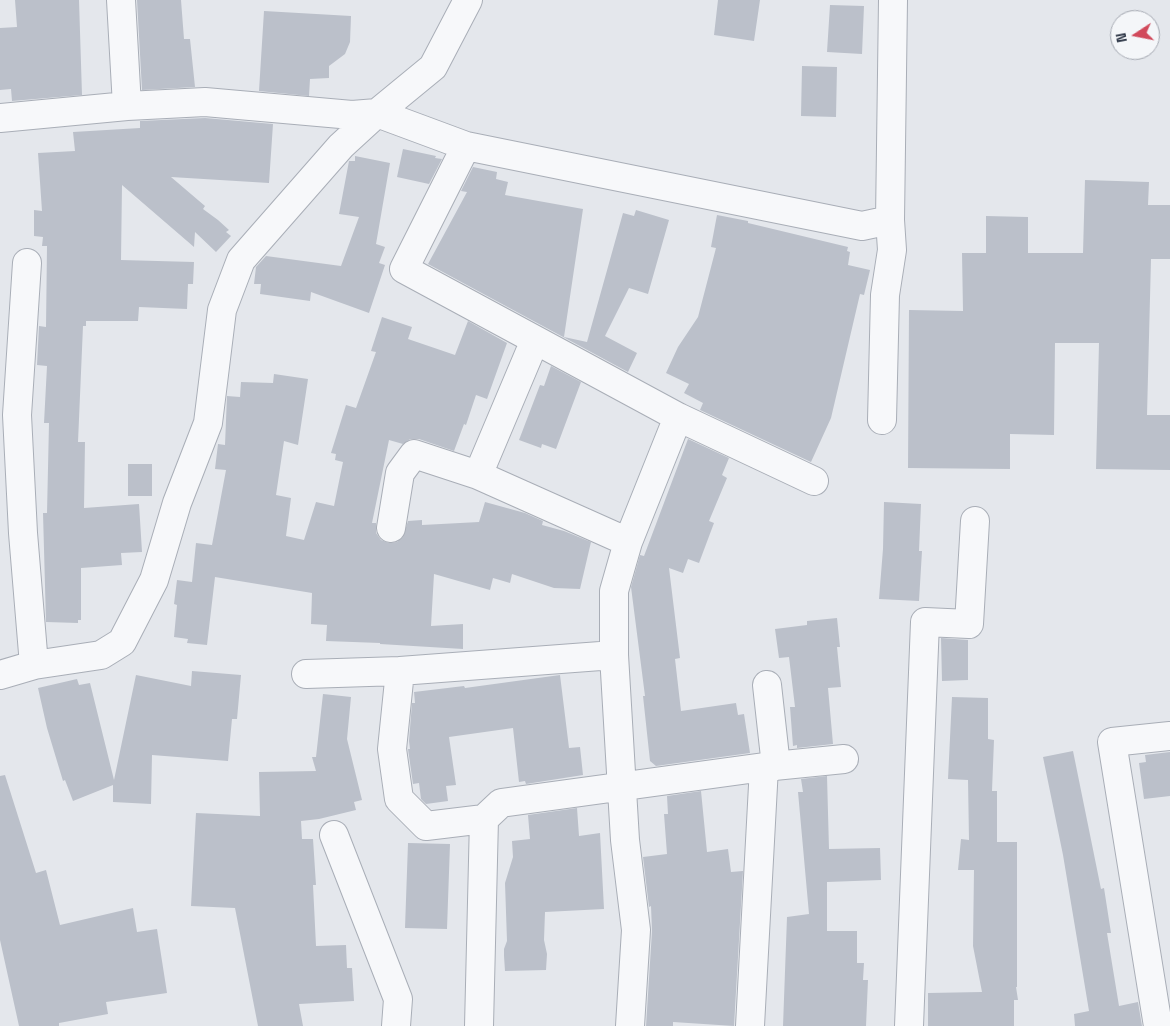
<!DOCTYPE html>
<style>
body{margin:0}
#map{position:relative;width:1170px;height:1026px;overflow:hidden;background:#e4e7ec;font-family:"Space Grotesk",sans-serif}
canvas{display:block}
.north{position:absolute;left:1110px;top:10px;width:50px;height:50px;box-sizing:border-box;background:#f4f6f9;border:1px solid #a4a8b1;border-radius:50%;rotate:259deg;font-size:14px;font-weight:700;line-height:20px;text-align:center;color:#2b3445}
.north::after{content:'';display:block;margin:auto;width:18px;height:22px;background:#d1495b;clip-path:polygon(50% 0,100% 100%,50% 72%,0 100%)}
</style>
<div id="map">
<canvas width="1170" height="1026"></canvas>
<div class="north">N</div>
</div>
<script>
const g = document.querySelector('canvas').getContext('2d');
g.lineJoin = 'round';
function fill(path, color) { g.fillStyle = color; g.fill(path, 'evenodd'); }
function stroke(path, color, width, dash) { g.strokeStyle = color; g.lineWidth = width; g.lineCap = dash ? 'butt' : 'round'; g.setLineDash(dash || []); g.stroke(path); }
fill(new Path2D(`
 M 15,0 L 79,0 L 82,95 L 12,101 L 11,89 L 0,90 L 0,28 L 17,27 Z
 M 137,0 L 181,0 L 184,39 L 190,39 L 195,87 L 142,90 Z
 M 718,0 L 760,0 L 754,41 L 714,35 Z
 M 830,5 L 864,6 L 862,54 L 827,52 Z
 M 264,11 L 351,16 L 350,42 L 345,54 L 329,66 L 329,78 L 310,79 L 309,96 L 259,91 Z
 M 802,66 L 837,67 L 836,117 L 801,116 Z
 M 205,118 L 273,124 L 269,183 L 171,177 L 205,206 L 203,209 L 218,220 L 229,230 L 226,232 L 231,236 L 216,252 L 195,232 L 194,247 L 122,185 L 121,260 L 194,262 L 193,284 L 188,284 L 187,309 L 139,307 L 138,321 L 86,321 L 86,326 L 83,326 L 78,442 L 85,442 L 84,508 L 139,504 L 142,552 L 121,553 L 122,565 L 81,568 L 81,620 L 78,620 L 78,623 L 46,622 L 43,513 L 47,513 L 49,423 L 44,423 L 47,366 L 37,365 L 39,326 L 46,327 L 47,246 L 42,246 L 43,237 L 34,236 L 34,210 L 42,211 L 38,153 L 75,151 L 73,132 L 140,128 L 140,121 Z
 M 403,149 L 436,156 L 435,158 L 442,159 L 429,184 L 397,177 Z
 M 355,156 L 390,163 L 376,244 L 385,247 L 379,263 L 385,265 L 369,313 L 311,292 L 310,301 L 260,294 L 261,284 L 254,284 L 256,267 L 266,256 L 341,266 L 359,217 L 339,214 L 349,161 L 355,161 Z
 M 473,167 L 497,172 L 496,179 L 508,182 L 505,195 L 583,209 L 564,337 L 587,342 L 623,213 L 634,216 L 636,210 L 669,220 L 648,294 L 629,288 L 605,336 L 637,353 L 628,372 L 428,264 L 467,192 L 461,191 Z
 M 1085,180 L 1149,182 L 1148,205 L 1170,205 L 1170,259 L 1151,259 L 1147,415 L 1170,415 L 1170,470 L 1096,469 L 1099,343 L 1055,343 L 1054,435 L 1010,434 L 1010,469 L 908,468 L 909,310 L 963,311 L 962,253 L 986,253 L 986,216 L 1028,217 L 1028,253 L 1083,253 Z
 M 717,215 L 748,221 L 748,223 L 848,247 L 847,251 L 850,252 L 848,265 L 870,270 L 864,295 L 860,294 L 831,418 L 811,462 L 700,410 L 703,403 L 684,393 L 689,384 L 666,373 L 678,347 L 698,317 L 716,248 L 711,247 Z
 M 382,317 L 412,327 L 408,339 L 455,355 L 468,321 L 507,343 L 487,399 L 476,395 L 466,425 L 464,424 L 454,451 L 419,439 L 410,439 L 403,444 L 389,440 L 372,523 L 376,523 L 376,533 L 381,540 L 389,543 L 397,542 L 403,537 L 408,521 L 422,520 L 422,525 L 479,522 L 485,502 L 525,513 L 543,521 L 542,525 L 564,531 L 591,542 L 580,589 L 554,588 L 512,574 L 510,583 L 493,578 L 490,590 L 434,574 L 431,626 L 463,624 L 463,649 L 380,644 L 380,643 L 326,641 L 327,625 L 311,624 L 312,593 L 215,577 L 207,645 L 187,643 L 188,639 L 174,637 L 177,605 L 174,604 L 177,580 L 192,582 L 196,543 L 212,545 L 226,470 L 215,469 L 218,444 L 225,445 L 227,396 L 240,397 L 241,382 L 273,383 L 274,374 L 308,379 L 298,445 L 284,441 L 276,495 L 291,498 L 286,536 L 304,540 L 316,502 L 334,506 L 343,462 L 335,460 L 336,454 L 331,453 L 346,405 L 356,408 L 376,352 L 371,351 Z
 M 551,366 L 581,382 L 556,449 L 542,444 L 541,448 L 519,440 L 540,385 L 544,386 Z
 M 688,439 L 729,458 L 722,475 L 727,478 L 709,521 L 714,523 L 699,563 L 688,559 L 683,573 L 669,568 L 680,658 L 675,659 L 681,711 L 736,703 L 738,715 L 744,714 L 750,753 L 656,766 L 650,761 L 643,696 L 645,696 L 631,587 L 640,555 L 644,556 Z
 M 128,464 L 152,464 L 152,496 L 128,496 Z
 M 884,502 L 921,504 L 919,551 L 922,551 L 919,601 L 879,599 L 883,549 Z
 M 837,618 L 840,647 L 837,647 L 841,687 L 828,688 L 833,744 L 797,748 L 797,745 L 793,746 L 790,707 L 795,707 L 789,657 L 779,658 L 775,629 L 807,625 L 807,621 Z
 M 941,638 L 968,640 L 968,680 L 942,681 Z
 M 192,671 L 241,675 L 237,719 L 232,719 L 228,761 L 152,755 L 151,804 L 113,802 L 113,785 L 73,801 L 65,780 L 63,781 L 47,728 L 38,688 L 77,679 L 79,685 L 90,683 L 114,780 L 136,675 L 191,686 Z
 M 560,675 L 569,748 L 580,747 L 583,775 L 526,784 L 525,781 L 519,782 L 513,728 L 449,737 L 456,785 L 446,786 L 448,801 L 426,804 L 421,799 L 419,783 L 413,784 L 408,749 L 410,749 L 409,741 L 412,703 L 415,703 L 414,692 L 464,686 L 465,688 Z
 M 323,694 L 351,697 L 347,739 L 362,800 L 354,802 L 356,810 L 319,819 L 301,821 L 302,839 L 313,839 L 316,885 L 313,885 L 316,946 L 346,945 L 347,968 L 352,968 L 354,1001 L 299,1004 L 303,1026 L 258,1026 L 235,908 L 191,906 L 196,813 L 260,816 L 259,772 L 316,771 L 312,757 L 316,757 Z
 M 952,697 L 988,698 L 988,739 L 994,740 L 992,791 L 997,791 L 997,842 L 1017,842 L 1017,987 L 1016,987 L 1018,1000 L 1014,1000 L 1014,1026 L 928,1026 L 928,993 L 982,992 L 973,946 L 974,870 L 958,870 L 961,839 L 969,840 L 968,780 L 948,779 Z
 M 1073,751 L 1101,889 L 1104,888 L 1111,933 L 1107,933 L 1119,1006 L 1138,1002 L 1142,1026 L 1075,1026 L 1074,1014 L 1089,1011 L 1063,855 L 1043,757 Z
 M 1170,752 L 1170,796 L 1144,799 L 1139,763 L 1146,762 L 1145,755 Z
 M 5,775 L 36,873 L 46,870 L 60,925 L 133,908 L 137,932 L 157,929 L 167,993 L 106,1002 L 108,1014 L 59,1023 L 59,1026 L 19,1026 L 0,940 L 0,776 Z
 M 827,776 L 829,849 L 880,848 L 881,880 L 827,882 L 827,931 L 857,931 L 857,963 L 864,963 L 863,980 L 868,980 L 866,1026 L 783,1026 L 787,917 L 809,914 L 798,792 L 803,792 L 801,779 Z
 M 701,791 L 707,852 L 728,849 L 731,872 L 743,871 L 734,1026 L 673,1022 L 673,1026 L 646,1026 L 652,931 L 651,906 L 649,907 L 643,857 L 667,854 L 664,814 L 668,814 L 667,796 Z
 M 577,808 L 579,836 L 600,833 L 604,909 L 545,912 L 544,940 L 547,954 L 546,970 L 505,971 L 504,956 L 504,949 L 507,941 L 505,883 L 513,857 L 512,841 L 530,839 L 528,815 Z
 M 408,843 L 450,844 L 447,929 L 405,928 Z`), '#bbc0ca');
const minor = new Path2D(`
 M 121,0 L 127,106
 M 0,118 L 127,106 L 205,102 L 352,115 L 377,113 L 466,146 L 862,226 L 890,220 L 893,0
 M 466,146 L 404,269 L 678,417 L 814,481
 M 27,263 L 17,415 L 23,533 L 34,665
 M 882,420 L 885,295 L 892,250 L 890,220
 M 478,475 L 535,340
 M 391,528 L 400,473 L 414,454 L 478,475 L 628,542
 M 306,674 L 400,671
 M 0,675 L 34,665 L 101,655 L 122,642 L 154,580 L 177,503 L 208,423 L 222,310 L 241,260 L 341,146 L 377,113 L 433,67 L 468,0
 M 767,685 L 776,766
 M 484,819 L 426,826 L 399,799 L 392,749 L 400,671 L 614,655
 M 334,835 L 398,999 L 396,1026
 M 479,1026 L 484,819 L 501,803 L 764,767 L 844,759
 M 630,1026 L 636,930 L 625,840 L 614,655 L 614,591 L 628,542 L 678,417
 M 750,1026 L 764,767
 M 909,1026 L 925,622 L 969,624 L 975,521
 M 1158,1026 L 1112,742 L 1170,736`);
stroke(minor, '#a9aeb7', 30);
stroke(minor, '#f7f8fa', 28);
</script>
